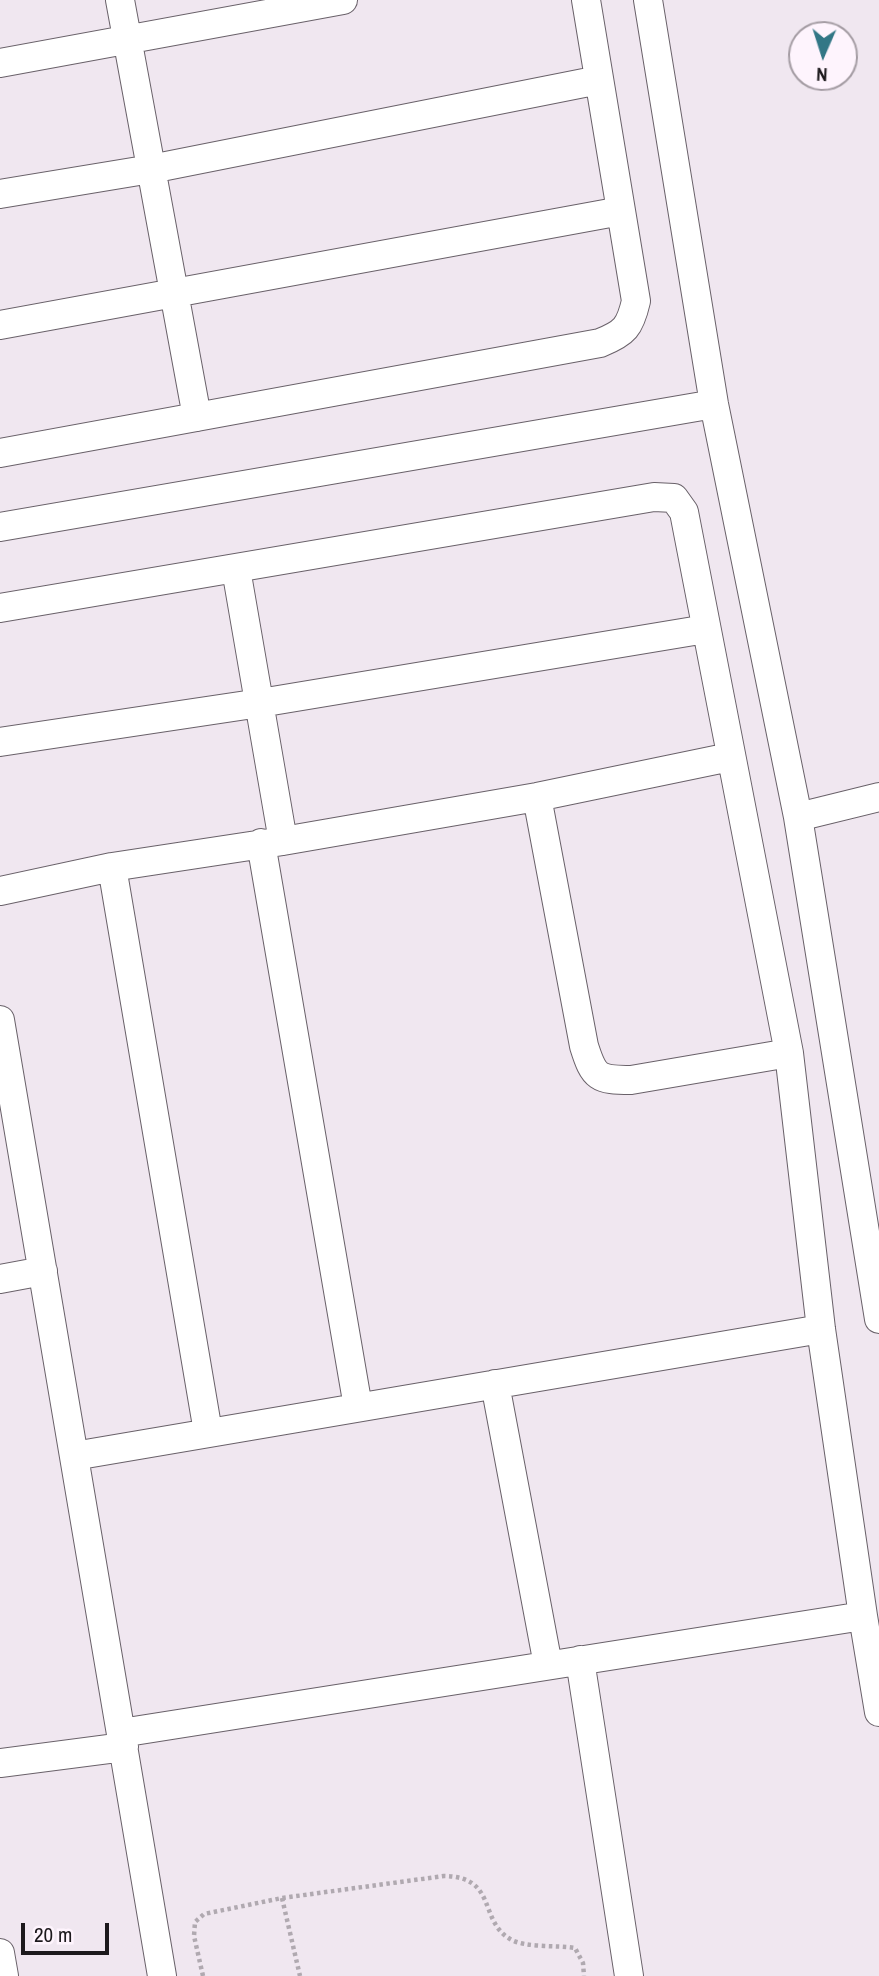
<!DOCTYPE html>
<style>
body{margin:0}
#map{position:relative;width:879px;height:1976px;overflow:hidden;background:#f0e7f0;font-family:"Archivo Narrow",sans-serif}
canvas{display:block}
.north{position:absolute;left:788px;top:21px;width:70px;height:70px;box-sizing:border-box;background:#fef4fd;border:2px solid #a49ca3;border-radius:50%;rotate:183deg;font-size:19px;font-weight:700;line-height:28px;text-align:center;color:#1c191c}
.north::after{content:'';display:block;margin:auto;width:24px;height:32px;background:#327786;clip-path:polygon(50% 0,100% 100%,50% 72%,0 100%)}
.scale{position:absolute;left:21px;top:1923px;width:88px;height:32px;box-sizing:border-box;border:4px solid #1c191c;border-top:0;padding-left:9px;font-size:21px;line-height:24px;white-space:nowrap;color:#1c191c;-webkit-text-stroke:5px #fef4fd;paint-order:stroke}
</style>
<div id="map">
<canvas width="879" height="1976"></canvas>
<div class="north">N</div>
<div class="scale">20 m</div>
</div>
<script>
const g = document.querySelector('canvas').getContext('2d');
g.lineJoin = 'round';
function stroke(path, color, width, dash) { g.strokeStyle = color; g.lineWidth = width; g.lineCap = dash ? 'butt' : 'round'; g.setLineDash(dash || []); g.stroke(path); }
const minor = new Path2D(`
 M 120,0 L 197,417
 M 648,0 L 714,404 L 798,817 L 879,1319
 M 0,63 L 343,0
 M 0,194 L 151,169 L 599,80
 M 0,325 L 621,211
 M 0,453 L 600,343 C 625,333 630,327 636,301 L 586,0
 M 0,527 L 714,404
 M 236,569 L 283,841
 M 0,608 L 654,497 L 674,498 L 684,512 L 789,1053 L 821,1329 L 863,1616 L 879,1712
 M 0,742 L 260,703 L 706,629
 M 537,797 L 584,1046 C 594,1078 598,1080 631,1080 L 789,1053
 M 798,817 L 879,797
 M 261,843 L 358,1407
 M 112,867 L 208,1432
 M 0,891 L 112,867 L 283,841 L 537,797 L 730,757
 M 0,1020 L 162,1976
 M 0,1279 L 43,1271
 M 495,1384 L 548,1665
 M 74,1456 L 821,1329
 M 580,1660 L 629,1976
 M 121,1733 L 863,1616
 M 0,1763 L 124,1747
 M 0,1953 L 4,1976`);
stroke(minor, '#696169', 30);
stroke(new Path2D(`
 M 282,1898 L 300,1976
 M 203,1976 L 194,1936 L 195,1922 L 204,1914 L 282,1898 L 444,1876 C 498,1877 478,1920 510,1939 C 524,1948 558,1945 575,1948 L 583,1963 L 584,1976`), '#b0a9b0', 4.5, [3.5, 3.5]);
stroke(minor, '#fff', 28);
</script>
